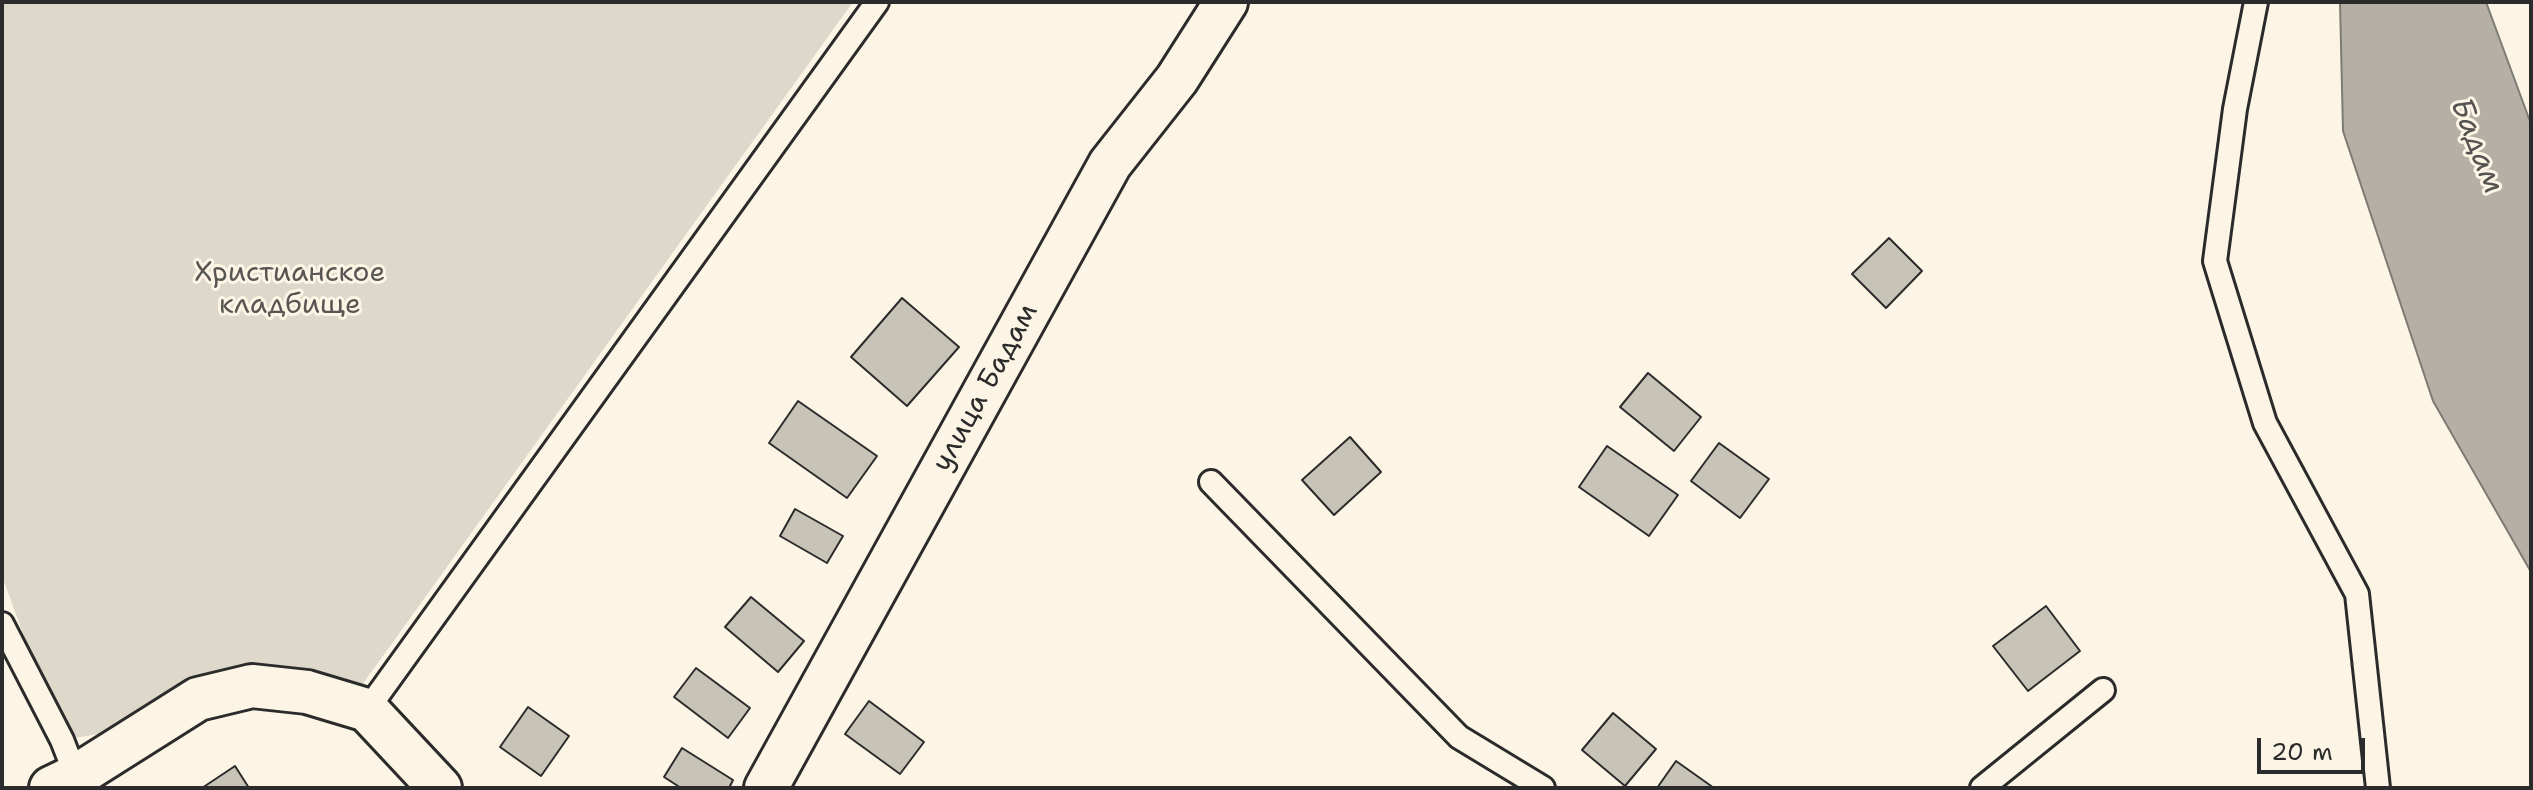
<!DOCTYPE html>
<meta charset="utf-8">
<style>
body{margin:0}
#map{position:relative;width:2533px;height:790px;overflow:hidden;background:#fcf5e5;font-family:"Shantell Sans",sans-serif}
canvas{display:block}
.frame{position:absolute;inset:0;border:4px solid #2b2b2b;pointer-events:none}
.scale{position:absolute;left:2257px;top:738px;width:108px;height:36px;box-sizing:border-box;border:4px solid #2b2b2b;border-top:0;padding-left:10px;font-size:24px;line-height:28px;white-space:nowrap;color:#2b2b2b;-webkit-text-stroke:6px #fcf5e5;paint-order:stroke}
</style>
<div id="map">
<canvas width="2533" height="790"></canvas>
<div class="frame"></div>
<div class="scale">20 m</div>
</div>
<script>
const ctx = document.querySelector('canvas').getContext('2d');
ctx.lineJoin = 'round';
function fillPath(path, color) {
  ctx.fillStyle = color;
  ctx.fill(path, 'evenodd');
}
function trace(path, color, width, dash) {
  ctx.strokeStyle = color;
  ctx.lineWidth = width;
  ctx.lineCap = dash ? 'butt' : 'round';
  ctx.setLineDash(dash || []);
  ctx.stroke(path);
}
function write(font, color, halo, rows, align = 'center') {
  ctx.font = font + ' "Shantell Sans",sans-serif';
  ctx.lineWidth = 6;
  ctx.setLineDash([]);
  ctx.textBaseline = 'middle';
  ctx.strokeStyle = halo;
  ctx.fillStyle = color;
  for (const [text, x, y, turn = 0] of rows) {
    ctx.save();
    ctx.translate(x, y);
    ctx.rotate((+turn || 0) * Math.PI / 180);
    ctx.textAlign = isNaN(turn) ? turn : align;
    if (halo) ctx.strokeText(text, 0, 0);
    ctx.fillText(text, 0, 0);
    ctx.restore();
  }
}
fillPath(new Path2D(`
 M2,2H853L357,692L62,740L2,576Z`), '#ded8ca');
const water = new Path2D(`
 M2340,2H2486L2531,124V572L2433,401L2343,131Z`);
fillPath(water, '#b4b0a5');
trace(water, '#7d7b74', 2);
const building = new Path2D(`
 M1889,238L1922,271L1886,308L1852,274Z
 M902,298L959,347L907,406L851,357Z
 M1648,373L1701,417L1674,451L1620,407Z
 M798,401L877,456L847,498L769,443Z
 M1350,437L1381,472L1334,515L1302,480Z
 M1719,443L1769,479L1740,518L1691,481Z
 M1607,446L1678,495L1649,536L1579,487Z
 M795,509L843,536L827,563L780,536Z
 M751,597L804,641L778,672L725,627Z
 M2046,606L2080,651L2028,691L1993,646Z
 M696,668L750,708L728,738L674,697Z
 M869,701L924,742L900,774L845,734Z
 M528,707L569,736L541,776L500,747Z
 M1613,713L1656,749L1625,786L1582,750Z
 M682,748L733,780L729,788H681L664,777Z
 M1676,761L1714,788H1657Z
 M235,766L249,788H202Z`);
fillPath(building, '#c8c3b7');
trace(building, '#2b2b2b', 2);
const service = new Path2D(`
 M2256,2L2235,109L2215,261L2265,423L2357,594L2378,788
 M1211,482L1459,737L1543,788
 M2,624L62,740L76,776
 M367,710L877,2
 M1982,788L2103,690`);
const minor = new Path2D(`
 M51,788L76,776L198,699L252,686L307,692L367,710L440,788
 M766,788L1110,164L1177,79L1226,2`);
trace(service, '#2b2b2b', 28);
trace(minor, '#2b2b2b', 48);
trace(service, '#fcf5e5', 22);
trace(minor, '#fcf5e5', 42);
write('28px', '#585653', '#fcf5e5', [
 ["Христианское",290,274],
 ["кладбище",290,306]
]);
write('28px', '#2b2b2b', '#fcf5e5', [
 ["улица Бадам",986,388,-61]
]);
write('italic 30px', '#545350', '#fcf5e5', [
 ["Бадам",2476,146,69]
]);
</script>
